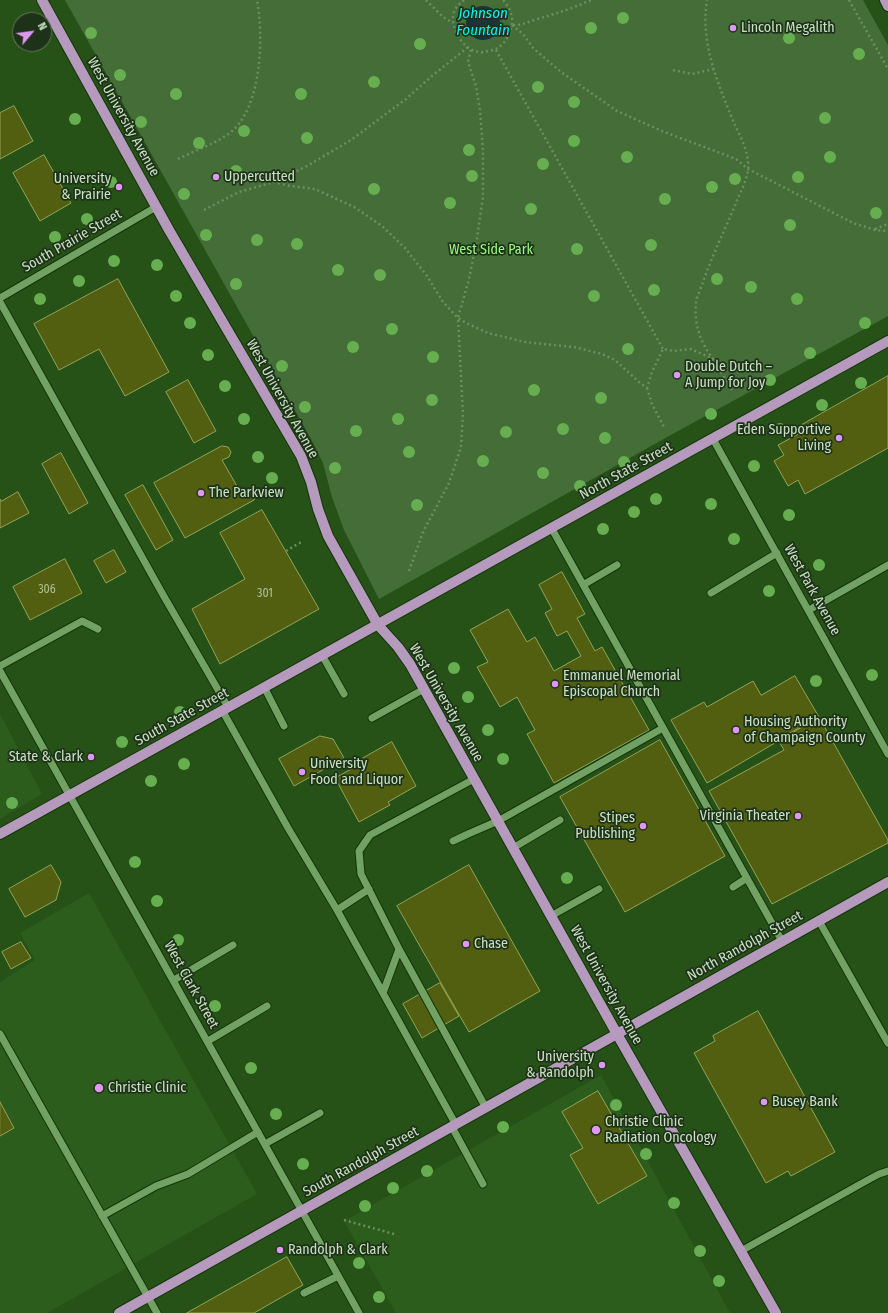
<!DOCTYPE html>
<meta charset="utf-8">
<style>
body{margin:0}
#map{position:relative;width:888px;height:1313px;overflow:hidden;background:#265218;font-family:"Fira Sans Condensed",sans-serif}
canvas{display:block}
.north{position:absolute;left:12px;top:12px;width:40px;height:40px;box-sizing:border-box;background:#1e3219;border:1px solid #62785d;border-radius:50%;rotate:61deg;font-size:11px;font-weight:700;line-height:16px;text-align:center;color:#c9e1c2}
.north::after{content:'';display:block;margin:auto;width:14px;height:18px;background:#df98f2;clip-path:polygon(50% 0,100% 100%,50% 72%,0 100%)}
</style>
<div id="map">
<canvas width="888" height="1313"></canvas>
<div class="north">N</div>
</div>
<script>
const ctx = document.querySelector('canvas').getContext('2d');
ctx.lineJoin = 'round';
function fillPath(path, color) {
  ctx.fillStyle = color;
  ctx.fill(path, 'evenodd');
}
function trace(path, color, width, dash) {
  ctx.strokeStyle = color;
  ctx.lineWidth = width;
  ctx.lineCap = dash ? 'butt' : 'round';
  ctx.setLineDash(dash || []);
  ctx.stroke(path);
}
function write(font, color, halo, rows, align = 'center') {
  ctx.font = font + ' "Fira Sans Condensed",sans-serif';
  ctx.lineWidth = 3.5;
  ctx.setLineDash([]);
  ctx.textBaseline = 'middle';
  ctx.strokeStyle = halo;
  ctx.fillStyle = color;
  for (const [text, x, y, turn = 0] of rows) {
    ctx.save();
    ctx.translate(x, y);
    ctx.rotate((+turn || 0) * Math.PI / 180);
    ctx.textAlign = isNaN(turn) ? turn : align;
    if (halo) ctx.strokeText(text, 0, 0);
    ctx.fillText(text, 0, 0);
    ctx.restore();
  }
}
fillPath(new Path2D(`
 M0,714L42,794L0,819Z
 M89,893L257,1194L47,1313H0V982L35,960L20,933Z
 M601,1075L730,1313H396L344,1221Z`), '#2c5d1c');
fillPath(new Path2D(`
 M65,0H863L888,45V316L669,436L379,599L344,530L332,497L323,463L311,439Z`), '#446d38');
fillPath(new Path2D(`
 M466 23a17 17 0 1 1 34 0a17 17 0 1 1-34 0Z`), '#1c3435');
const building = new Path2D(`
 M14,106L33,141L0,159V113Z
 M44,155L71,203L40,221L13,173Z
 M118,279L169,372L125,396L99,349L59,370L34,324Z
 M888,376V448L805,494L798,480L788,486L774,461L784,455L778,445L804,431L800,426Z
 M188,380L216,431L194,443L166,392Z
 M222,446L228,447L231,452L229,457L222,460L242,495L249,491L254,492L256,495L254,500L185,538L154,483Z
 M61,453L88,503L69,514L42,464Z
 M143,485L173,540L156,550L125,495Z
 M18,492L29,513L0,528V499L1,501Z
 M262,510L319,609L220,664L192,609L245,579L220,533Z
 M114,550L126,572L106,583L94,561Z
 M65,559L82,593L30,620L13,587Z
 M562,572L585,614L577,618L595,651L602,647L649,730L554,783L527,734L535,730L517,697L500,707L477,667L488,662L470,630L508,609L527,642L535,637L554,671L581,656L567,631L557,636L545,613L552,609L539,585Z
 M795,676L819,717L707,783L671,720L704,702L707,707L753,681L761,695Z
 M819,717L888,840V843L772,904L709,791L784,750L778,740Z
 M320,736L333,739L344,758L294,786L279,759Z
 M660,740L725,856L625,912L560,797Z
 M392,742L416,786L388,802L390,805L359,822L335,778L362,763L360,760Z
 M51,865L61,882L56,900L25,917L9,889Z
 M469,865L540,991L469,1032L397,906Z
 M21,942L31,958L11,969L2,952Z
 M440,983L459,1016L422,1038L403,1004Z
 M758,1011L835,1152L791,1176L788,1171L766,1183L694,1053L715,1041L713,1036Z
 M598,1091L647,1176L598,1204L570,1155L583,1148L562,1112Z
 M0,1102L14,1128L0,1136Z
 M287,1257L303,1285L254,1313H187Z`);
fillPath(building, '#525f10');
trace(building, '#93a359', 1);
const minor = new Path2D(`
 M0,298L156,207
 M0,302L162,593L228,707
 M713,439L888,754
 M552,529L782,941
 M583,585L617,565
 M711,593L777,553
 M809,610L888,565
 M322,655L344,694
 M0,666L82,621L98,629
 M0,671L359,1313
 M264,687L284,726
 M222,710L288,828L337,910L456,1125
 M372,718L424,689
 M474,779L370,835L359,851L361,874L399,949L486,1108
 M453,841L468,834L498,821L663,728
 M513,848L560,820
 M733,887L747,878
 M337,910L369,889
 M551,916L599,889
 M819,921L888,1043
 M174,980L233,945
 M383,993L399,949
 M0,1034L157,1313
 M208,1041L267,1006
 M452,1127L483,1184
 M265,1144L320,1113
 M102,1216L156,1186L188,1174L258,1132
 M741,1251L866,1181L879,1174L888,1171
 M304,1293L338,1276`);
const major = new Path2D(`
 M42,0L169,230L301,456L311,482L318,509L328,536L378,625L398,647L410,664L617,1034L776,1313
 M885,0L888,6
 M0,834L888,341
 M119,1313L888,882`);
trace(minor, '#143508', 9);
trace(major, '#143508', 12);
trace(new Path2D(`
 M426,0L443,17L453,23
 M464,0C460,3 456,7 454,12C449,27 463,51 480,52C482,53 486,51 489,51C500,49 506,42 510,31C515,20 511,9 503,0
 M849,0L888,69
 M512,25L523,34L533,48L561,72L617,111L662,131L736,159L748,169L853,223L875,230L888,231
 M513,25C522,25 526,23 534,20C555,14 571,9 591,0
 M496,50L663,349
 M673,70L692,74L714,69
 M178,159C194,151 212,145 227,135C262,112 264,37 257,0
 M274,182L307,166L351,140L406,99L432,76L468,47
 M204,210L239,192L274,182L290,186L315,189L354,207L382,226L405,248L427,276L443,302L458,318L466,323L488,333L525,342L574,347L602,354L615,360L639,382L647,388L652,372L663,349L674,351L691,349L713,359C700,342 694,324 696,302C697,296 701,288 703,282C713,253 727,226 738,198C742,189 747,179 748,169C750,154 740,136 734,123C718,83 700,44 707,0
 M875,229L888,224
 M713,359L732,390
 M647,388L652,404L665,429
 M286,551L303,541
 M409,571L423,532L449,483L461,447L463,414L458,318L469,279L477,238L483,197V150L480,110L476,86L468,62L471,49
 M344,1220L394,1234`), '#6b8f60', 2.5, [2, 3]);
trace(minor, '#72a164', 7);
trace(major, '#b69abd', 10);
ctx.fillStyle = '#66ae50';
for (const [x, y] of [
 [623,18],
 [591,28],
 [91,33],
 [789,38],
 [420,44],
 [859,54],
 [120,75],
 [374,82],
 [538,87],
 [176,94],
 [301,94],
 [574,102],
 [825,118],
 [75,119],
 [141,122],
 [244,131],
 [307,138],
 [574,141],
 [199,143],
 [469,150],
 [627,157],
 [830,157],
 [543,164],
 [236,171],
 [472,176],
 [798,177],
 [735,179],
 [111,182],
 [712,187],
 [374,189],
 [184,194],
 [665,199],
 [450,203],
 [531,209],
 [876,213],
 [87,219],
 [790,225],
 [206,235],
 [55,237],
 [257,240],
 [297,244],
 [651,245],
 [577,249],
 [114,261],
 [157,265],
 [338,270],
 [380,275],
 [717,279],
 [79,281],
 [236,284],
 [751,287],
 [654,290],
 [176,296],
 [594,296],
 [40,299],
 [797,299],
 [190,323],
 [865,323],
 [392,329],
 [353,347],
 [628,349],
 [810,353],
 [208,355],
 [433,357],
 [282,366],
 [770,380],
 [861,383],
 [225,386],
 [534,390],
 [601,398],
 [432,400],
 [822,405],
 [305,407],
 [711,414],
 [244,419],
 [398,419],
 [563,429],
 [780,429],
 [356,431],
 [506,432],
 [605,438],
 [409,452],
 [258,457],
 [483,461],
 [624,462],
 [754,466],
 [335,468],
 [543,473],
 [272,478],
 [580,486],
 [656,499],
 [711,504],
 [417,505],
 [634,512],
 [789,515],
 [603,529],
 [734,539],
 [819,565],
 [769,591],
 [454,668],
 [872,675],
 [816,681],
 [468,697],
 [180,712],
 [488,730],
 [122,742],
 [503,759],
 [184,764],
 [151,781],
 [12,803],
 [135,862],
 [567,878],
 [157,901],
 [178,940],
 [215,1006],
 [251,1068],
 [616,1105],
 [276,1114],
 [503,1127],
 [646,1154],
 [303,1164],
 [427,1171],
 [393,1188],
 [674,1203],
 [365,1206],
 [700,1251],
 [359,1263],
 [719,1281],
 [379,1297]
]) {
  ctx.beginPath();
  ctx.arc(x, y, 6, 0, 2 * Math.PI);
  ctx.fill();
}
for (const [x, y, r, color] of [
 [733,28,4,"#df98f2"],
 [216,177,4,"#df98f2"],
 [119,187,4,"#df98f2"],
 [677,375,4,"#df98f2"],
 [839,438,4,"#df98f2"],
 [201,493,4,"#df98f2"],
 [555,684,4,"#df98f2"],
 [736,730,4,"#df98f2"],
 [91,757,4,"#df98f2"],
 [302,772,4,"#df98f2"],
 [798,816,4,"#df98f2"],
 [643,826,4,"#df98f2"],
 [466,944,4,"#df98f2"],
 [602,1065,4,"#df98f2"],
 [99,1088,5,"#df98f2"],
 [764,1102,4,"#df98f2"],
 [596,1130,5,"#df98f2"],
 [280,1250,4,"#df98f2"]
]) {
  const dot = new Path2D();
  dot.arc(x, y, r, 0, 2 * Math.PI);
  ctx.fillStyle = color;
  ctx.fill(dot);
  trace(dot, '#1e3219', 1.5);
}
write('12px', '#abc096', null, [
 ["306",47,590],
 ["301",265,594]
]);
write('14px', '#c9e1c2', '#1e3219', [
 ["Lincoln Megalith",741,28],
 ["Uppercutted",224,177],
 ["University",111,179,"right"],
 ["& Prairie",111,195,"right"],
 ["Double Dutch –",685,367],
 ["A Jump for Joy",685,383],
 ["Eden Supportive",831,430,"right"],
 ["Living",831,446,"right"],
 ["The Parkview",209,493],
 ["Emmanuel Memorial",563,676],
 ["Episcopal Church",563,692],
 ["Housing Authority",744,722],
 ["of Champaign County",744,738],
 ["State & Clark",83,757,"right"],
 ["University",310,764],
 ["Food and Liquor",310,780],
 ["Virginia Theater",790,816,"right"],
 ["Stipes",635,818,"right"],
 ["Publishing",635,834,"right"],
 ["Chase",474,944],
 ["University",594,1057,"right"],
 ["& Randolph",594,1073,"right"],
 ["Christie Clinic",108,1088],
 ["Busey Bank",772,1102],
 ["Christie Clinic",605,1122],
 ["Radiation Oncology",605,1138],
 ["Randolph & Clark",288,1250]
], 'left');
write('14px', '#c9e1c2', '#1e3219', [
 ["West University Avenue",123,117,61],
 ["South Prairie Street",72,241,-30],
 ["West University Avenue",282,399,61],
 ["North State Street",626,471,-29],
 ["West Park Avenue",812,590,61],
 ["West University Avenue",446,703,60],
 ["South State Street",182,717,-29],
 ["North Randolph Street",745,946,-29],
 ["West Clark Street",191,985,61],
 ["West University Avenue",606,985,61],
 ["South Randolph Street",361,1162,-29]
]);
write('14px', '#9afa7e', '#1e3219', [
 ["West Side Park",491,250]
]);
write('italic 15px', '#0af1f8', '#1e3219', [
 ["Johnson",483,14],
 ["Fountain",483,31]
]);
</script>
